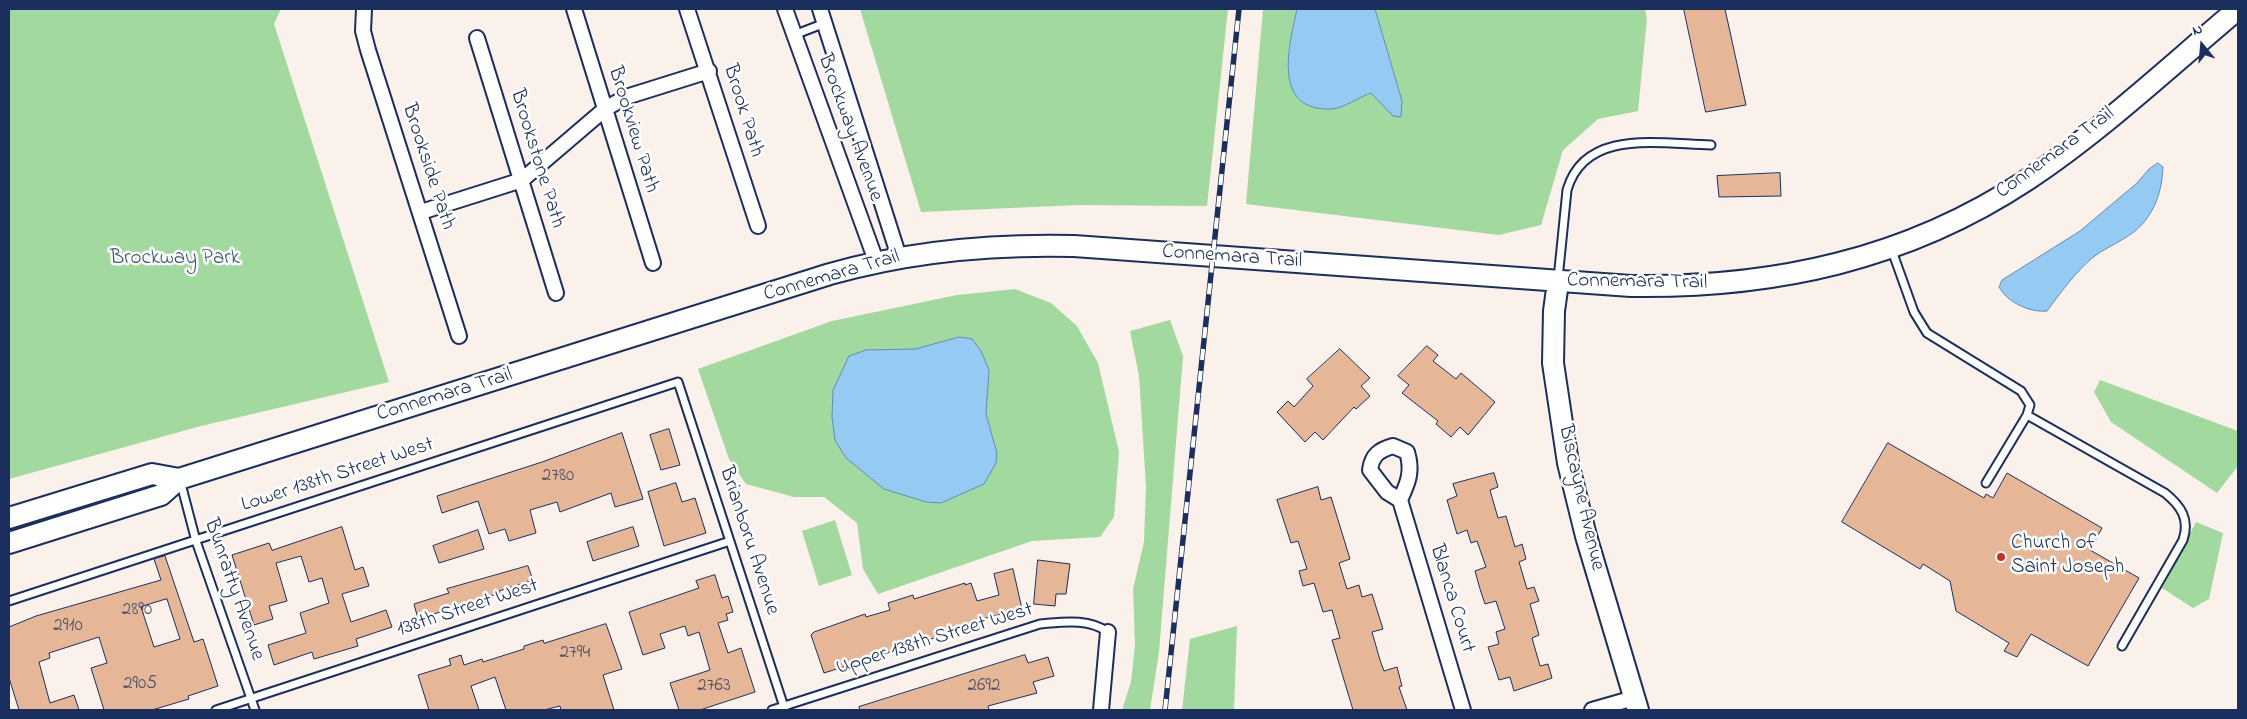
<!DOCTYPE html>
<style>
body{margin:0}
#map{position:relative;width:2247px;height:719px;overflow:hidden;background:#faf1ea;font-family:"Indie Flower",sans-serif}
canvas{display:block}
.frame{position:absolute;inset:0;border:10px solid #1b2f5e;pointer-events:none}
.north{position:absolute;left:2177px;top:20px;width:50px;height:50px;-webkit-text-stroke:4px #fff;paint-order:stroke;rotate:343deg;font-size:14px;font-weight:700;line-height:20px;text-align:center;color:#1b2f5e}
.north::after{content:'';display:block;margin:auto;width:18px;height:22px;background:#1b2f5e;clip-path:polygon(50% 0,100% 100%,50% 72%,0 100%)}
</style>
<div id="map">
<canvas width="2247" height="719"></canvas>
<div class="frame"></div>
<div class="north">N</div>
</div>
<script>
const ctx = document.querySelector('canvas').getContext('2d');
ctx.lineJoin = 'round';
function fillPath(path, color) {
  ctx.fillStyle = color;
  ctx.fill(path, 'evenodd');
}
function trace(path, color, width, dash) {
  ctx.strokeStyle = color;
  ctx.lineWidth = width;
  ctx.lineCap = dash ? 'butt' : 'round';
  ctx.setLineDash(dash || []);
  ctx.stroke(path);
}
function write(font, color, halo, rows, align = 'center') {
  ctx.font = font + ' "Indie Flower",sans-serif';
  ctx.lineWidth = 5;
  ctx.setLineDash([]);
  ctx.textBaseline = 'middle';
  ctx.strokeStyle = halo;
  ctx.fillStyle = color;
  for (const [text, x, y, turn = 0] of rows) {
    ctx.save();
    ctx.translate(x, y);
    ctx.rotate((+turn || 0) * Math.PI / 180);
    ctx.textAlign = isNaN(turn) ? turn : align;
    if (halo) ctx.strokeText(text, 0, 0);
    ctx.fillText(text, 0, 0);
    ctx.restore();
  }
}
fillPath(new Path2D(`
 M9,9H281L274,24L389,382L201,426L9,479Z
 M860,9H1228L1207,206L1078,205L921,212Z
 M1263,9H1297L1288,54L1364,96L1371,93L1379,101H1402L1375,9H1645L1647,18L1638,111L1598,119L1563,150L1541,225L1499,235L1246,204Z
 M1015,289L1051,303L1077,326L1098,363L1119,452L1114,517L1100,537L1032,541L878,594L863,569L857,523L824,497H794L746,484L729,459L698,369L832,321L957,295Z
 M1170,320L1183,356L1159,652L1150,710H1122L1131,682L1135,645L1133,589L1144,542L1146,487L1139,376L1130,331Z
 M2100,380L2238,431V466L2217,493L2111,422L2094,392Z
 M835,520L852,575L819,586L802,531Z
 M2196,522L2223,533L2209,599L2193,608L2162,588Z
 M1237,626L1234,710H1182L1190,639Z`), '#a2d99e');
const water = new Path2D(`
 M1297,9H1375L1402,101L1401,117L1393,116L1371,93C1359,97 1344,108 1332,109C1271,112 1289,45 1297,9Z
 M2158,163L2163,167C2162,196 2151,223 2125,238C2114,245 2102,250 2092,258C2075,273 2061,292 2047,311C2030,313 2007,302 1999,287L2002,280L2080,231L2137,183L2149,169Z
 M960,337L972,339L981,351L989,370L986,414L997,453L996,463L984,484L941,503L926,502L884,489L846,458L835,440L832,417L833,390L849,356L866,350L915,349Z`);
fillPath(water, '#95caf3');
trace(water, '#648cb7', 1);
const building = new Path2D(`
 M1684,9H1725L1746,105L1706,112Z
 M1780,173L1781,196L1719,197L1717,176Z
 M1427,346L1438,355L1433,361L1456,379L1461,373L1495,402L1468,435L1460,427L1451,437L1436,424L1438,421L1402,393L1409,385L1398,376Z
 M1340,349L1370,378L1361,386L1370,396L1356,409L1354,407L1323,440L1315,432L1305,442L1277,412L1288,401L1294,407L1313,386L1307,379Z
 M669,429L680,465L661,470L650,435Z
 M622,433L643,499L615,507L611,493L560,512L557,502L530,510L536,533L509,541L505,529L489,534L478,501L442,513L437,496L542,462Z
 M1888,443L1984,498L1986,494L1993,498L2007,473L2102,528L2090,550L2139,578L2088,666L2031,634L2017,657L2004,651L2009,643L1956,611L1950,581L1923,564L1920,569L1842,522Z
 M1494,473L1498,487L1490,490L1498,518L1506,516L1515,547L1522,544L1526,559L1519,562L1527,589L1534,587L1539,601L1530,604L1539,635L1532,638L1540,666L1548,664L1552,678L1514,691L1510,677L1499,680L1488,647L1499,644L1496,632L1505,629L1496,601L1485,604L1480,589L1475,571L1486,567L1477,541L1471,543L1467,530L1457,534L1447,500L1457,496L1453,484Z
 M676,483L682,502L695,498L706,533L664,546L648,492Z
 M1318,487L1321,500L1331,497L1350,559L1339,563L1347,589L1359,585L1362,597L1372,594L1383,629L1372,632L1380,660L1384,671L1397,667L1402,686L1399,687L1407,710H1353L1332,640L1340,638L1332,610L1323,612L1314,583L1303,586L1299,571L1307,569L1298,541L1291,543L1277,500Z
 M342,527L355,570L363,567L369,586L342,594L351,622L386,610L392,627L356,639L358,646L314,659L312,652L274,665L268,645L306,633L300,613L329,603L322,578L309,582L301,556L276,563L287,601L269,606L273,619L254,625L232,555L269,543L272,550Z
 M633,527L639,546L593,561L587,542Z
 M478,530L484,549L439,563L433,546Z
 M165,556L194,642L203,639L218,686L188,696L189,699L152,710H104L91,668L107,663L99,637L49,653L50,658L39,662L50,703L74,695L79,710H19L9,678V627L36,616L161,580L154,559ZM167,599L180,639L154,647L141,607Z
 M1038,560L1070,564L1066,594H1056L1055,606L1034,604Z
 M528,566L533,580L499,591L500,593L418,619L414,604L449,593L447,589Z
 M1013,569L1022,609L982,619L984,622L824,673L811,635L814,632L865,614L866,617L890,610L888,603L913,595L914,599L965,583V585L971,583L977,601L999,595L994,574Z
 M715,575L722,598L728,596L733,612L726,614L728,620L718,623L728,653L741,648L755,692L700,710H679L670,683L710,670L699,632L688,636L685,626L660,634L665,648L643,655L629,612L699,588L696,581Z
 M606,624L622,669L603,675L614,710H561L560,706L544,710H506L495,677L471,686L479,710H429L418,675L451,665L449,659L461,655L464,665L482,659L483,662L524,649V646L543,640L544,643Z
 M1025,655L1028,663L1048,657L1054,676L1033,682L1037,693L988,706L989,710H860L859,707Z`);
fillPath(building, '#e5b796');
trace(building, '#1b2f5e', 1);
const lane = new Path2D(`
 M794,35L825,23
 M1891,248L1914,312L1927,333L2021,391L2030,405L2027,415L1986,483
 M1558,279L1567,190C1585,128 1660,144 1711,145
 M2027,415L2165,493C2181,506 2190,519 2183,540L2122,646
 M180,480L196,541L255,710
 M9,601L678,382L785,710
 M216,710L730,541
 M772,710L1040,624C1064,622 1088,618 1108,632`);
const street = new Path2D(`
 M364,9L363,31L368,50L459,336
 M574,9L653,263
 M687,9L758,226
 M785,9L876,261
 M820,9L899,257
 M477,38L556,293
 M421,212L522,180L605,109L626,97L709,71
 M1400,500L1387,492L1370,470C1372,455 1379,450 1393,446L1407,452C1413,471 1408,483 1400,500L1463,710
 M1101,710L1108,632
 M1592,710L1634,698`);
const secondary = new Path2D(`
 M1558,282L1554,311L1553,363L1568,463L1586,536L1638,710
 M9,518L152,474L179,479
 M9,543L161,495L179,479L830,274C911,251 990,244 1074,246L1631,286C1773,288 1906,260 2027,180C2100,132 2170,66 2238,9`);
trace(lane, '#1b2f5e', 11);
trace(street, '#1b2f5e', 18);
trace(secondary, '#1b2f5e', 24);
trace(lane, '#fff', 7);
trace(street, '#fff', 14);
trace(secondary, '#fff', 20);
const rail = new Path2D(`
 M1165,710L1239,9`);
trace(rail, '#1b2f5e', 5.5);
trace(rail, '#fff', 4, [11]);
for (const [x, y, r, color] of [
 [2001,557,5,"#c8321e"]
]) {
  const dot = new Path2D();
  dot.arc(x, y, r, 0, 2 * Math.PI);
  ctx.fillStyle = color;
  ctx.fill(dot);
  trace(dot, '#fff', 2);
}
write('19px', '#4e516c', null, [
 ["2780",558,477],
 ["2890",137,611],
 ["2910",68,627],
 ["2794",575,654],
 ["2905",140,685],
 ["2763",714,687],
 ["2692",984,687]
]);
write('21px', '#1b2f5e', '#fff', [
 ["Brook Path",742,111,73],
 ["Brockway Avenue",849,128,70],
 ["Brookview Path",632,130,73],
 ["Connemara Trail",2056,154,-36],
 ["Brookstone Path",536,159,73],
 ["Brookside Path",427,167,72],
 ["Connemara Trail",1232,258,4],
 ["Connemara Trail",832,277,-16],
 ["Connemara Trail",1637,283,1],
 ["Connemara Trail",445,396,-17],
 ["Lower 138th Street West",338,476,-18],
 ["Biscayne Avenue",1580,498,77],
 ["Brianboru Avenue",748,541,72],
 ["Bunratty Avenue",233,590,71],
 ["Blanca Court",1451,599,73],
 ["138th Street West",468,609,-18],
 ["Upper 138th Street West",935,640,-17]
]);
write('21px', '#3d5a6e', '#fff', [
 ["Brockway Park",175,260]
]);
write('21px', '#1b2f5e', '#fff', [
 ["Church of",2011,545],
 ["Saint Joseph",2011,569]
], 'left');
</script>
